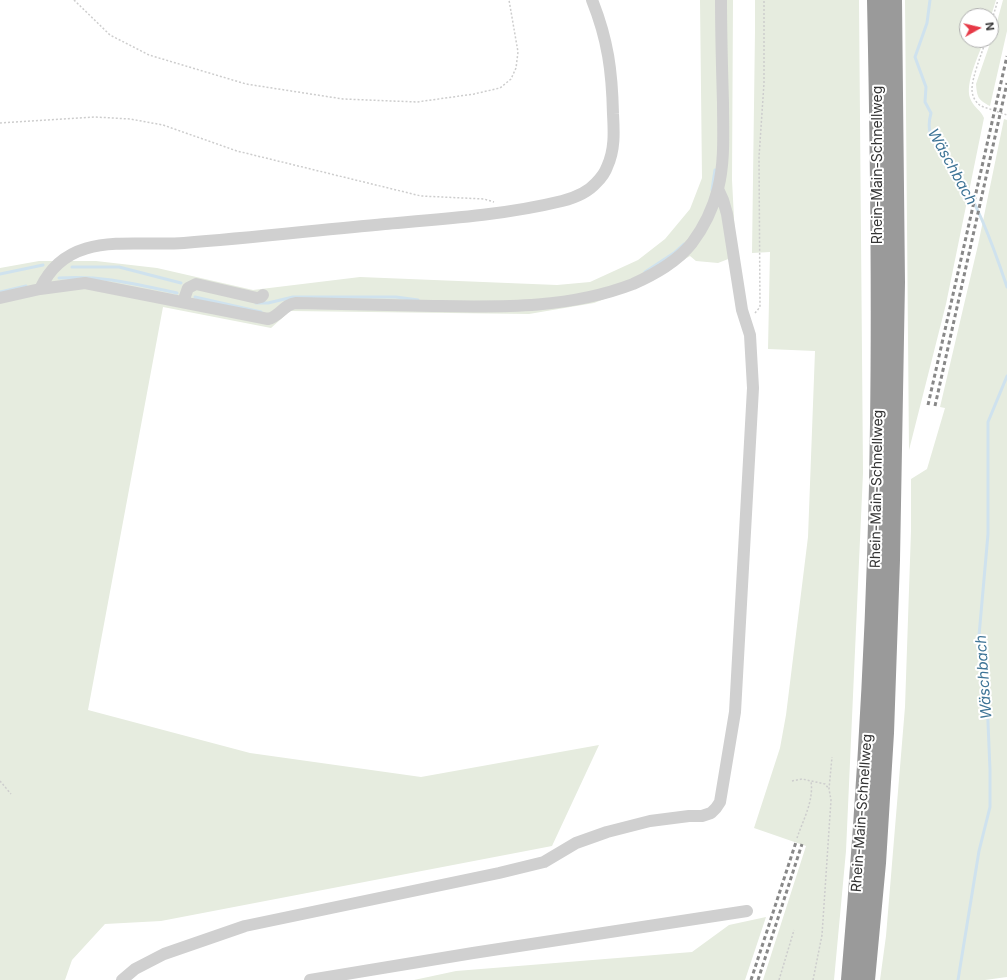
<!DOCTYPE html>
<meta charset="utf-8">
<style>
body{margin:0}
#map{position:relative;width:1007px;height:980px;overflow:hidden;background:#fff;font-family:Inter,sans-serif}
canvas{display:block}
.north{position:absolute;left:959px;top:8px;width:40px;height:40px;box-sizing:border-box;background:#fff;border:1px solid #adadad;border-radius:50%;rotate:82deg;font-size:11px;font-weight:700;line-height:16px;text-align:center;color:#333}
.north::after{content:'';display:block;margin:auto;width:14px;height:18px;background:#e63946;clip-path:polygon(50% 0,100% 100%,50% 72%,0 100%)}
</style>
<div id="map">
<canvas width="1007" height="980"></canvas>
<div class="north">N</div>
</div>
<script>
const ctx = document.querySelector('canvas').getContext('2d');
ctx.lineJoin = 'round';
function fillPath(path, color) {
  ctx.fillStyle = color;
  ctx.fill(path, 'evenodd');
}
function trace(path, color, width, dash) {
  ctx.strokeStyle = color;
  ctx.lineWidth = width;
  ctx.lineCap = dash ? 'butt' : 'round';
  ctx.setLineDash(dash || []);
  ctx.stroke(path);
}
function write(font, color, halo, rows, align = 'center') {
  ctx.font = font + ' Inter,sans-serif';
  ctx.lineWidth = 4;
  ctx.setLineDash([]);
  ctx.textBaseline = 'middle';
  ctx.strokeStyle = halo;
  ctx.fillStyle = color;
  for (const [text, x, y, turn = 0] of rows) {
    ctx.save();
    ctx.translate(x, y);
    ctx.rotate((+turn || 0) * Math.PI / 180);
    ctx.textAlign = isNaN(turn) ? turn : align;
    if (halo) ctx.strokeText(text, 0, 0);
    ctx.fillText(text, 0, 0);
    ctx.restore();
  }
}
fillPath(new Path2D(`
 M700,0H733L732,180L736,256L718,263L696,261L690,256L644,284L594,303L529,314L290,311L271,328L163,307L88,710L250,753L421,777L599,745L552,846L161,921L105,924L72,960L65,980H0V268L39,261H96L157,268L253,290L360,277L557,285L590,282L638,260L665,239L690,209L702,178Z
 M755,0H859L863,473L846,851L834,980H763L806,846L754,828L780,748L786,715L808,537L815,351L768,349L770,252L752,253L755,31Z
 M905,0H996L991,16H967V40H984C979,55 965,83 970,98C973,107 981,110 984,118L946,304L909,450Z
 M1003,0H1007V31L990,106C978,100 977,97 976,84L995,29Z
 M1004,119L1007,120V977L985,980H880L886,936L905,707L911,531V479L927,469L945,408L940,407L978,245Z
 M766,917L745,980H414L456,971L692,952L729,925Z`), '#e6ecdf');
trace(new Path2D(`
 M930,0L927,23L915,57L926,87L925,102L931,113C924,139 938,140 949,158C975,197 992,242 1007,287
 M712,190L715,170
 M72,267H119L181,283
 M645,272L674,253L684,244
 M0,274L43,265
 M59,278C103,275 135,284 177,293
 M0,292L26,286
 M195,297L261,312
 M256,303H268L293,297H396L418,300
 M958,980L979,851L990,807V770L986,675L978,647L988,534V422L1007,376`), '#cfe2ee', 3);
trace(new Path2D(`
 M74,0L110,35L149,55L246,84L343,99L417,102L474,94L500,88L511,79L516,68L518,52L509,0
 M991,23L998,0
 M986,40C982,53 972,77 972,89C972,96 975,102 981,106L1007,115
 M0,123L95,117L130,119L163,125L237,151L421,196L484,199L494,202
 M755,313L760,307L759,157L764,83V0
 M0,781L11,794
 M792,781L802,779L825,784L829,789
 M797,838C803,820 814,801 811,781
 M779,980L794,930
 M813,980L822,935L831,800L829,789L832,757`), '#cdcdcd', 1.5, [2, 2]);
trace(new Path2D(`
 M40,289L85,283L268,319C279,317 284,304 296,303C342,304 387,305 433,306C501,307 568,309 633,284C655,274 677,262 692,243C704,227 713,208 718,189C725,161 723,132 723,103C722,69 721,34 721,0
 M0,298L40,289C68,229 131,247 184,243C251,238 318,230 385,224C444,219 505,215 562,201C574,198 588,192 596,183C600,179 605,173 607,167C615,150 614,132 613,114C612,71 608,40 592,0
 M183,302L188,288L196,284L257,298L261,297L263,295
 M122,980L135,969L164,954L245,926L499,873L544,862L576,843L607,832L650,821L689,816H702L711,813L716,808L720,802L735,712L753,388L750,335L742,310L727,214L723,200L718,189
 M310,980L473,953L747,911`), '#d0d0d0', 12);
trace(new Path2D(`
 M850,980C866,795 877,609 879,424C881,283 879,141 876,0
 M866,980L877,863L885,733L891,560L896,282L893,0`), '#9a9a9a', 18);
trace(new Path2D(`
 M928,405L1007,56
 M935,406L1007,83
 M751,980L796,842
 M758,980L802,844`), '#888', 3, [4, 3]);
write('14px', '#333', '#fff', [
 ["Rhein-Main-Schnellweg",878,165,-90],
 ["Rhein-Main-Schnellweg",877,489,-89],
 ["Rhein-Main-Schnellweg",862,813,-86]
]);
write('italic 15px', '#3f7597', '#fff', [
 ["Wäschbach",952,167,61],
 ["Wäschbach",984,677,-94]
]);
</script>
